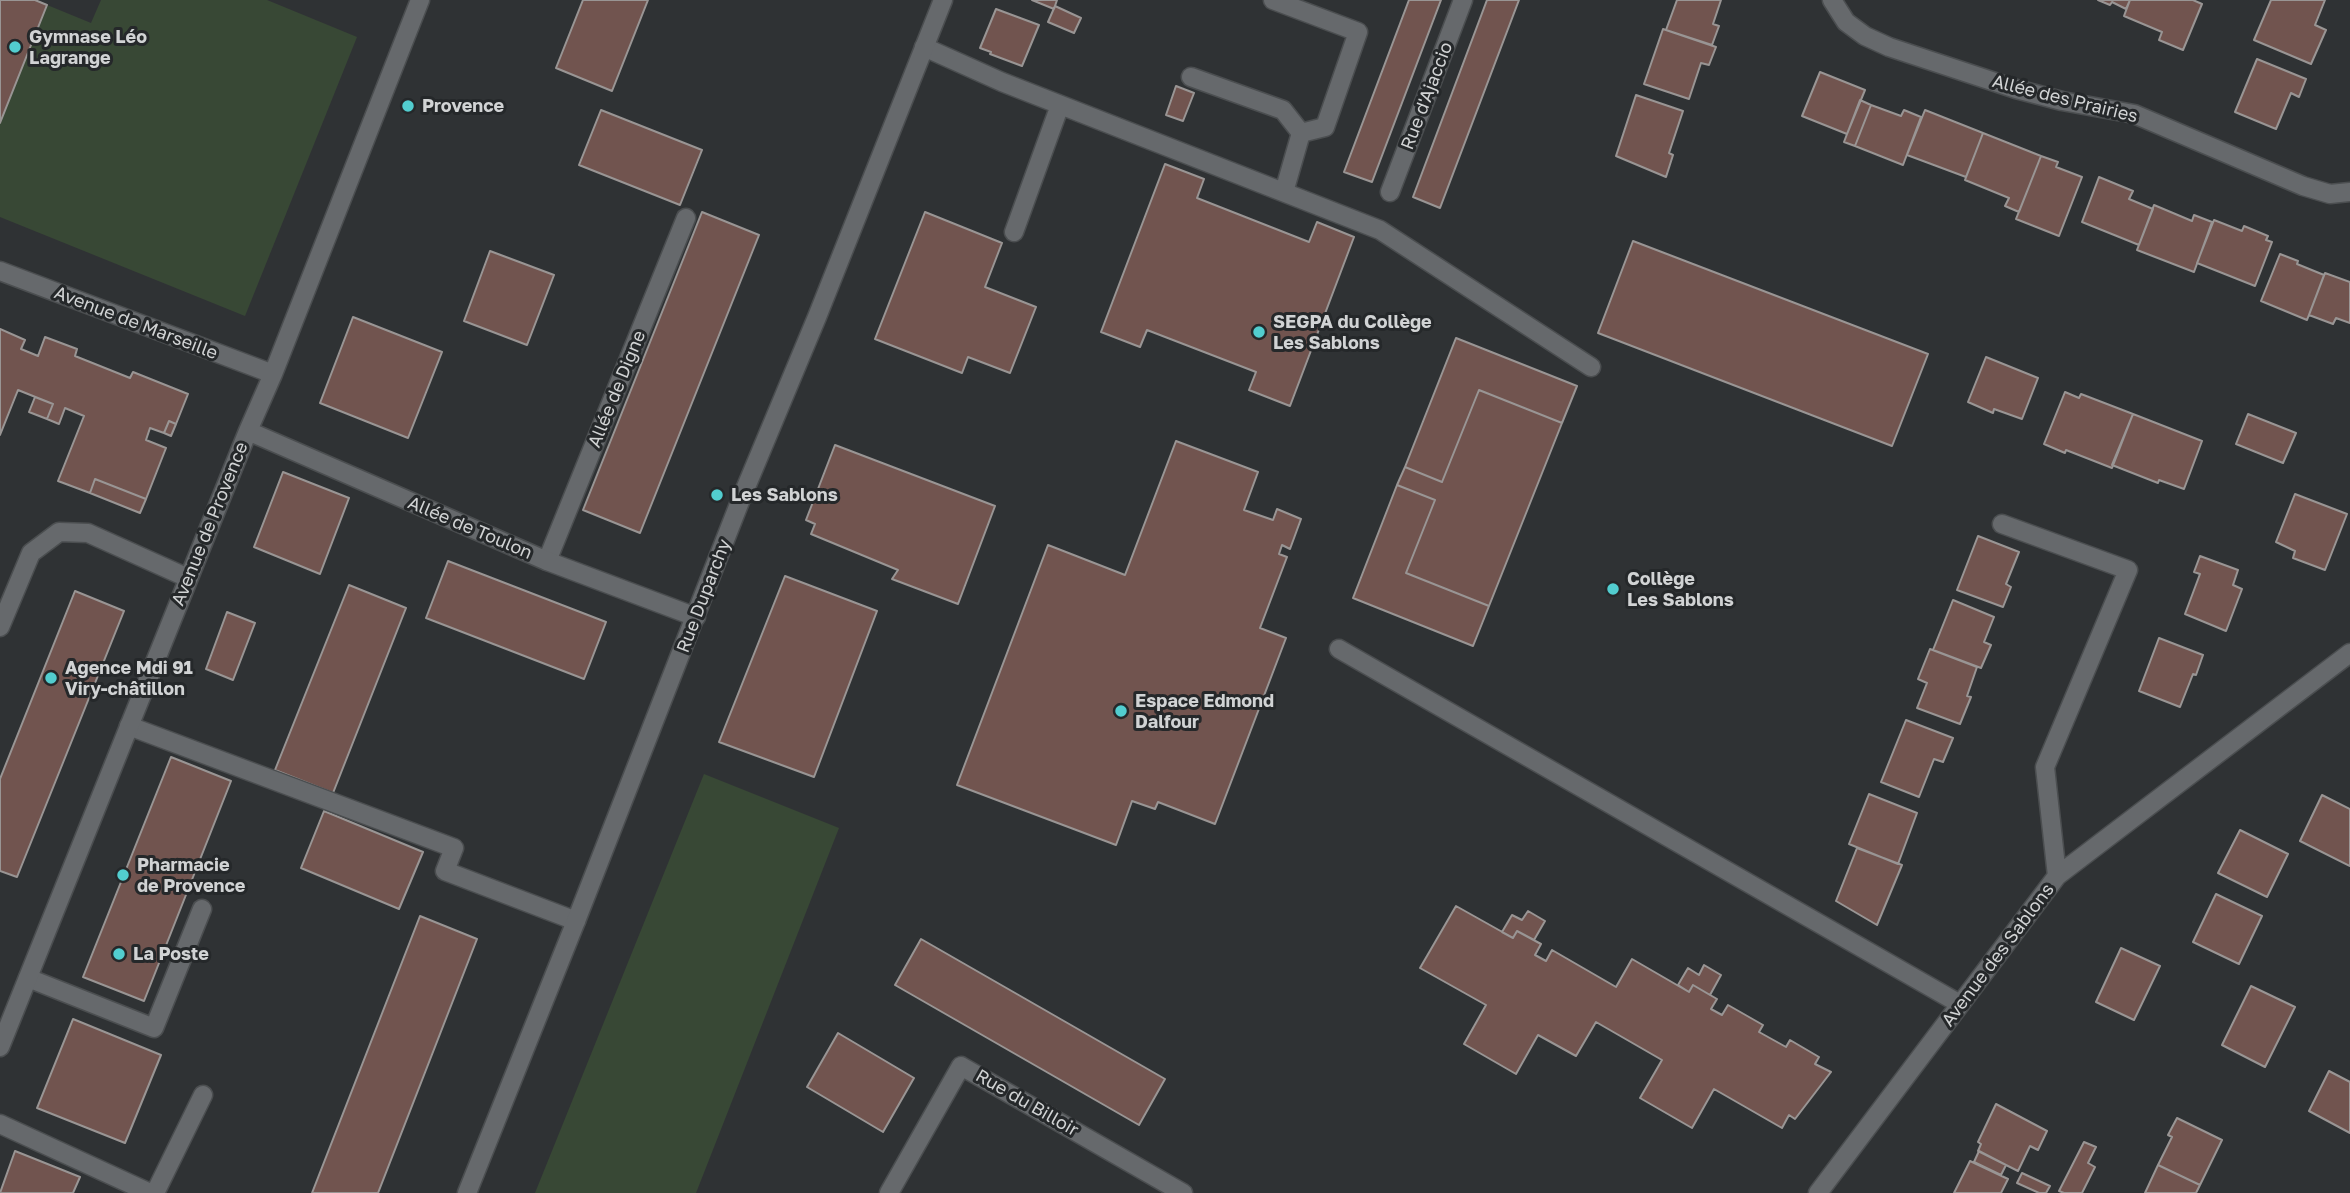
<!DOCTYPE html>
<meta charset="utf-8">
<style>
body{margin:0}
canvas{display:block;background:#2f3234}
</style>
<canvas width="2350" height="1193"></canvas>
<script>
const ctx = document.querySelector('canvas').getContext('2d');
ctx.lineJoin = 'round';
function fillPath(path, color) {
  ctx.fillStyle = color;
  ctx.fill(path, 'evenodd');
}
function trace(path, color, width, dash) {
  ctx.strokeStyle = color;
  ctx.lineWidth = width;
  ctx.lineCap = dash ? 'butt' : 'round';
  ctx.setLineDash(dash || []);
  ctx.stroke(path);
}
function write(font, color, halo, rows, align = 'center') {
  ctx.font = font + ' "Golos Text",sans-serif';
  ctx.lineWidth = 6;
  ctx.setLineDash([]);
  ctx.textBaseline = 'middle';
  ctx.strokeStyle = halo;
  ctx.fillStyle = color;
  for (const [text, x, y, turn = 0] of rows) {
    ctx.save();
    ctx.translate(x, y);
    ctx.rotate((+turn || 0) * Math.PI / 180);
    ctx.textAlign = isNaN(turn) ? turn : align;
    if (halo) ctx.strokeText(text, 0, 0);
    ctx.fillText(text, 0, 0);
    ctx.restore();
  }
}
fillPath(new Path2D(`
 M0,0H35L91,23L101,0H267L357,37L245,316L0,217Z
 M704,774L839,828L696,1193H535Z`), '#384835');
const building = new Path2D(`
 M0,0H35L47,5L0,123Z
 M583,0H648L612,91L556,68Z
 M1032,0H1057L1054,9Z
 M1409,0H1441L1372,182L1344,172Z
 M1487,0H1519L1440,208L1413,197Z
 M1677,0H1721L1713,24L1719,26L1712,45L1666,30Z
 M2098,0H2130L2126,9L2112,2L2110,5Z
 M2130,0H2193L2202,4L2183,50L2159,40L2162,32L2124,16Z
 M2271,0H2325L2315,25L2326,30L2311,64L2254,40Z
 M1055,6L1081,18L1074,33L1048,22Z
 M996,9L1039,25L1022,66L990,54L991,52L980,48Z
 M1663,29L1716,47L1709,65L1701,63L1689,99L1644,84Z
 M2257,59L2306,79L2299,97L2291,93L2276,129L2235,112Z
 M1820,72L1865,90L1847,134L1802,116Z
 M1176,86L1194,93L1183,121L1166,115Z
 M1636,95L1683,111L1669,153L1673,155L1666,177L1616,156Z
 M1860,100L1871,105L1855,146L1844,142Z
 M1871,105L1901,116L1904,110L1921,117L1903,165L1855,146Z
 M601,110L702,150L680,205L579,165Z
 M1925,110L1983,133L1966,177L1907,155Z
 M1983,133L2041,156L2019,212L2005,206L2009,198L1965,180Z
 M2041,156L2058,162L2056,167L2082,177L2059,236L2016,219Z
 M1165,164L1204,179L1197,198L1309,242L1317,222L1354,237L1290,406L1249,390L1256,372L1147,330L1140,347L1101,332Z
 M2099,177L2133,191L2129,199L2153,209L2139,245L2082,222Z
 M2154,205L2192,221L2194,215L2212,222L2194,272L2137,250Z
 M702,212L759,235L640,533L583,510Z
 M925,212L1002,243L985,287L1036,307L1010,373L968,357L962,373L875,339Z
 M2214,220L2242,231L2244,226L2268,236L2266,240L2272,242L2255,286L2197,263Z
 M1633,241L1928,354L1892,446L1598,333Z
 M490,251L554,275L527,345L464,321Z
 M2280,254L2298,261L2297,264L2324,275L2307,320L2261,301Z
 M2325,273L2350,282V323L2336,318L2333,324L2309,315Z
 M353,317L442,352L408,438L320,403Z
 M0,329L25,340L21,349L38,356L45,337L77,349L75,356L130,378L133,372L188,394L176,424L169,421L164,433L150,428L146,440L166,448L146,499L95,479L90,493L58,481L84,416L65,408L59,424L47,419L53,404L18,390L0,435Z
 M1456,338L1577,386L1562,423L1479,390L1442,482L1405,467Z
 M1986,357L2038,378L2022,419L1994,409L1993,413L1968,402Z
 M1479,390L1562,423L1489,606L1406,573L1435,500L1397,485L1405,467L1442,482Z
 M2065,392L2079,398L2081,394L2133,414L2112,468L2066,450L2065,453L2044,444Z
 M35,397L53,404L47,419L29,412Z
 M2133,414L2202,441L2184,489L2159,480L2158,483L2112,465Z
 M2248,414L2296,433L2283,463L2236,444Z
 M169,421L176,424L171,436L164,433Z
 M1176,441L1258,472L1244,510L1273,520L1277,509L1301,519L1290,549L1282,545L1279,554L1287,557L1260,628L1286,638L1215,824L1158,802L1155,809L1132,801L1116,845L957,785L1048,545L1125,575Z
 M835,445L995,506L958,604L892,579L898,570L811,534L815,524L806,520Z
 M283,472L349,498L320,574L254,547Z
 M95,479L146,499L140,513L90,493Z
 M1397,485L1435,500L1406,573L1489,606L1473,646L1353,598Z
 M2295,494L2347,514L2325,570L2293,558L2295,551L2276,542Z
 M1978,536L2019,552L2006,584L2011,587L2003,607L1957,590Z
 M2200,556L2238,570L2233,585L2242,589L2226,631L2185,614L2200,574L2194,572Z
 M448,561L606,622L584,679L426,618Z
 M785,576L877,611L814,777L719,742Z
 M349,585L406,608L333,793L275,770Z
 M75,591L124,611L17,877L0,871V779Z
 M1953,600L1994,617L1984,642L1991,645L1981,668L1933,650Z
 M227,612L255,623L233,680L206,669Z
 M2159,638L2203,655L2196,675L2193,674L2180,707L2139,691Z
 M1930,649L1977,667L1967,696L1971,697L1960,724L1917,708L1927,683L1918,679Z
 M1906,720L1953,738L1943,762L1934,759L1919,797L1881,782Z
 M171,757L231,781L144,1001L83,977Z
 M1869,794L1917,813L1898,864L1849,844Z
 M2322,795L2350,809V866L2300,841Z
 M324,811L423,852L399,909L301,868Z
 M2240,830L2288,854L2267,897L2218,873Z
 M1857,848L1902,865L1877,925L1836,901Z
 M2216,894L2262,916L2239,964L2193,942Z
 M1456,906L1513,938L1517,931L1541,944L1535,955L1546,961L1552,950L1616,987L1632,959L1689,992L1693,985L1717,999L1711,1009L1722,1015L1728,1005L1763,1025L1759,1032L1786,1047L1790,1040L1819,1057L1815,1064L1831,1072L1795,1119L1789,1115L1782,1128L1714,1089L1692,1128L1640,1098L1662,1060L1596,1022L1576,1056L1538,1035L1516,1074L1464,1044L1486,1005L1420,968Z
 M1528,911L1545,921L1534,940L1517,931L1513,938L1502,932L1512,915L1522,920Z
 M420,916L477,939L378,1193H312Z
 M921,939L1165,1079L1139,1125L895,985Z
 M2121,948L2160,966L2134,1020L2096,1002Z
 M1704,965L1721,975L1710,995L1693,985L1689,992L1678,985L1688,968L1699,975Z
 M2251,986L2295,1007L2265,1067L2222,1045Z
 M73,1019L161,1055L125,1143L37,1108Z
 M838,1033L914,1078L883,1132L807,1087Z
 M2329,1071L2350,1082V1133L2309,1111Z
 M1996,1104L2047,1131L2038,1150L2030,1146L2018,1171L1978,1151L1981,1144L1978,1142Z
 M2177,1118L2222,1140L2200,1185L2158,1165L2172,1137L2168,1135Z
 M2084,1142L2096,1147L2088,1163L2095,1167L2082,1193H2064L2059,1191Z
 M15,1151L80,1177L73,1193H0Z
 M1979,1151L2006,1165L2001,1175L1974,1162Z
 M1970,1161L2008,1179L2001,1193H1954Z
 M2158,1165L2200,1185L2196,1193H2145Z
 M2022,1173L2050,1186L2046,1193H2039L2017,1183Z`);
fillPath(building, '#71544f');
trace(building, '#999594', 2);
const service = new Path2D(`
 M1273,0L1358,32L1325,127L1301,133L1284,192
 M924,47L1002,82L1380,230L1591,367
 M1191,77L1283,110L1301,133
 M1390,192L1463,0
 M1014,232L1060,105
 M547,561L686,218
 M0,627L31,553L59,532L88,533L188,578
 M1339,649L1960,1004
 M129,726L454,848L445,871L576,921
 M28,978L154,1028L202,909
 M0,1124L150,1193
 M155,1193L203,1095`);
const minor = new Path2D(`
 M1832,0L1846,22L1865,36L1889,47L2016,89L2062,101L2134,114L2303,186L2330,194L2350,192
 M0,271L273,374
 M248,431L547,561L696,617
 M2002,524L2128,570L2045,767L2057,876
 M0,1047L248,431L273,374L420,0
 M467,1193L576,921L741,499L817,317L943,0
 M889,1193L961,1066L1183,1193
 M1818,1193L2057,876L2350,653`);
trace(service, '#4b4e50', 21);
trace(minor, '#4b4e50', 21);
trace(service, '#66696c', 18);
trace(minor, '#66696c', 18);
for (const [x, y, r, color] of [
 [15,47,7,"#52cdcf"],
 [408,106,7,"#52cdcf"],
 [1259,332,7,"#52cdcf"],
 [717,495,7,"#52cdcf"],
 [1613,589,7,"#52cdcf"],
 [51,678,7,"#52cdcf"],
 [1121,711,7,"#52cdcf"],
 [123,875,7,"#52cdcf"],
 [119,954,7,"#52cdcf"]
]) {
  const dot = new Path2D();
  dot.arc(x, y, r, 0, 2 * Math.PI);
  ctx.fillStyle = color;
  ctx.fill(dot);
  trace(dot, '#25282a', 2.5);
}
write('bold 18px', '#d1d3d4', '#25282a', [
 ["Gymnase Léo",29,37],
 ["Lagrange",29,58],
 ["Provence",422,106],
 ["SEGPA du Collège",1273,322],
 ["Les Sablons",1273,343],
 ["Les Sablons",731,495],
 ["Collège",1627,579],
 ["Les Sablons",1627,600],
 ["Agence Mdi 91",65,668],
 ["Viry-châtillon",65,689],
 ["Espace Edmond",1135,701],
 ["Dalfour",1135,722],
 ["Pharmacie",137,865],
 ["de Provence",137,886],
 ["La Poste",133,954]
], 'left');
write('18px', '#d1d3d4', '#25282a', [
 ["Rue d'Ajaccio",1427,96,-69],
 ["Allée des Prairies",2065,99,14],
 ["Avenue de Marseille",136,323,21],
 ["Allée de Digne",617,389,-68],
 ["Avenue de Provence",210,524,-68],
 ["Allée de Toulon",470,528,23],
 ["Rue Duparchy",704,596,-69],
 ["Avenue des Sablons",1998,955,-53],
 ["Rue du Billoir",1027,1103,30]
]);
</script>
